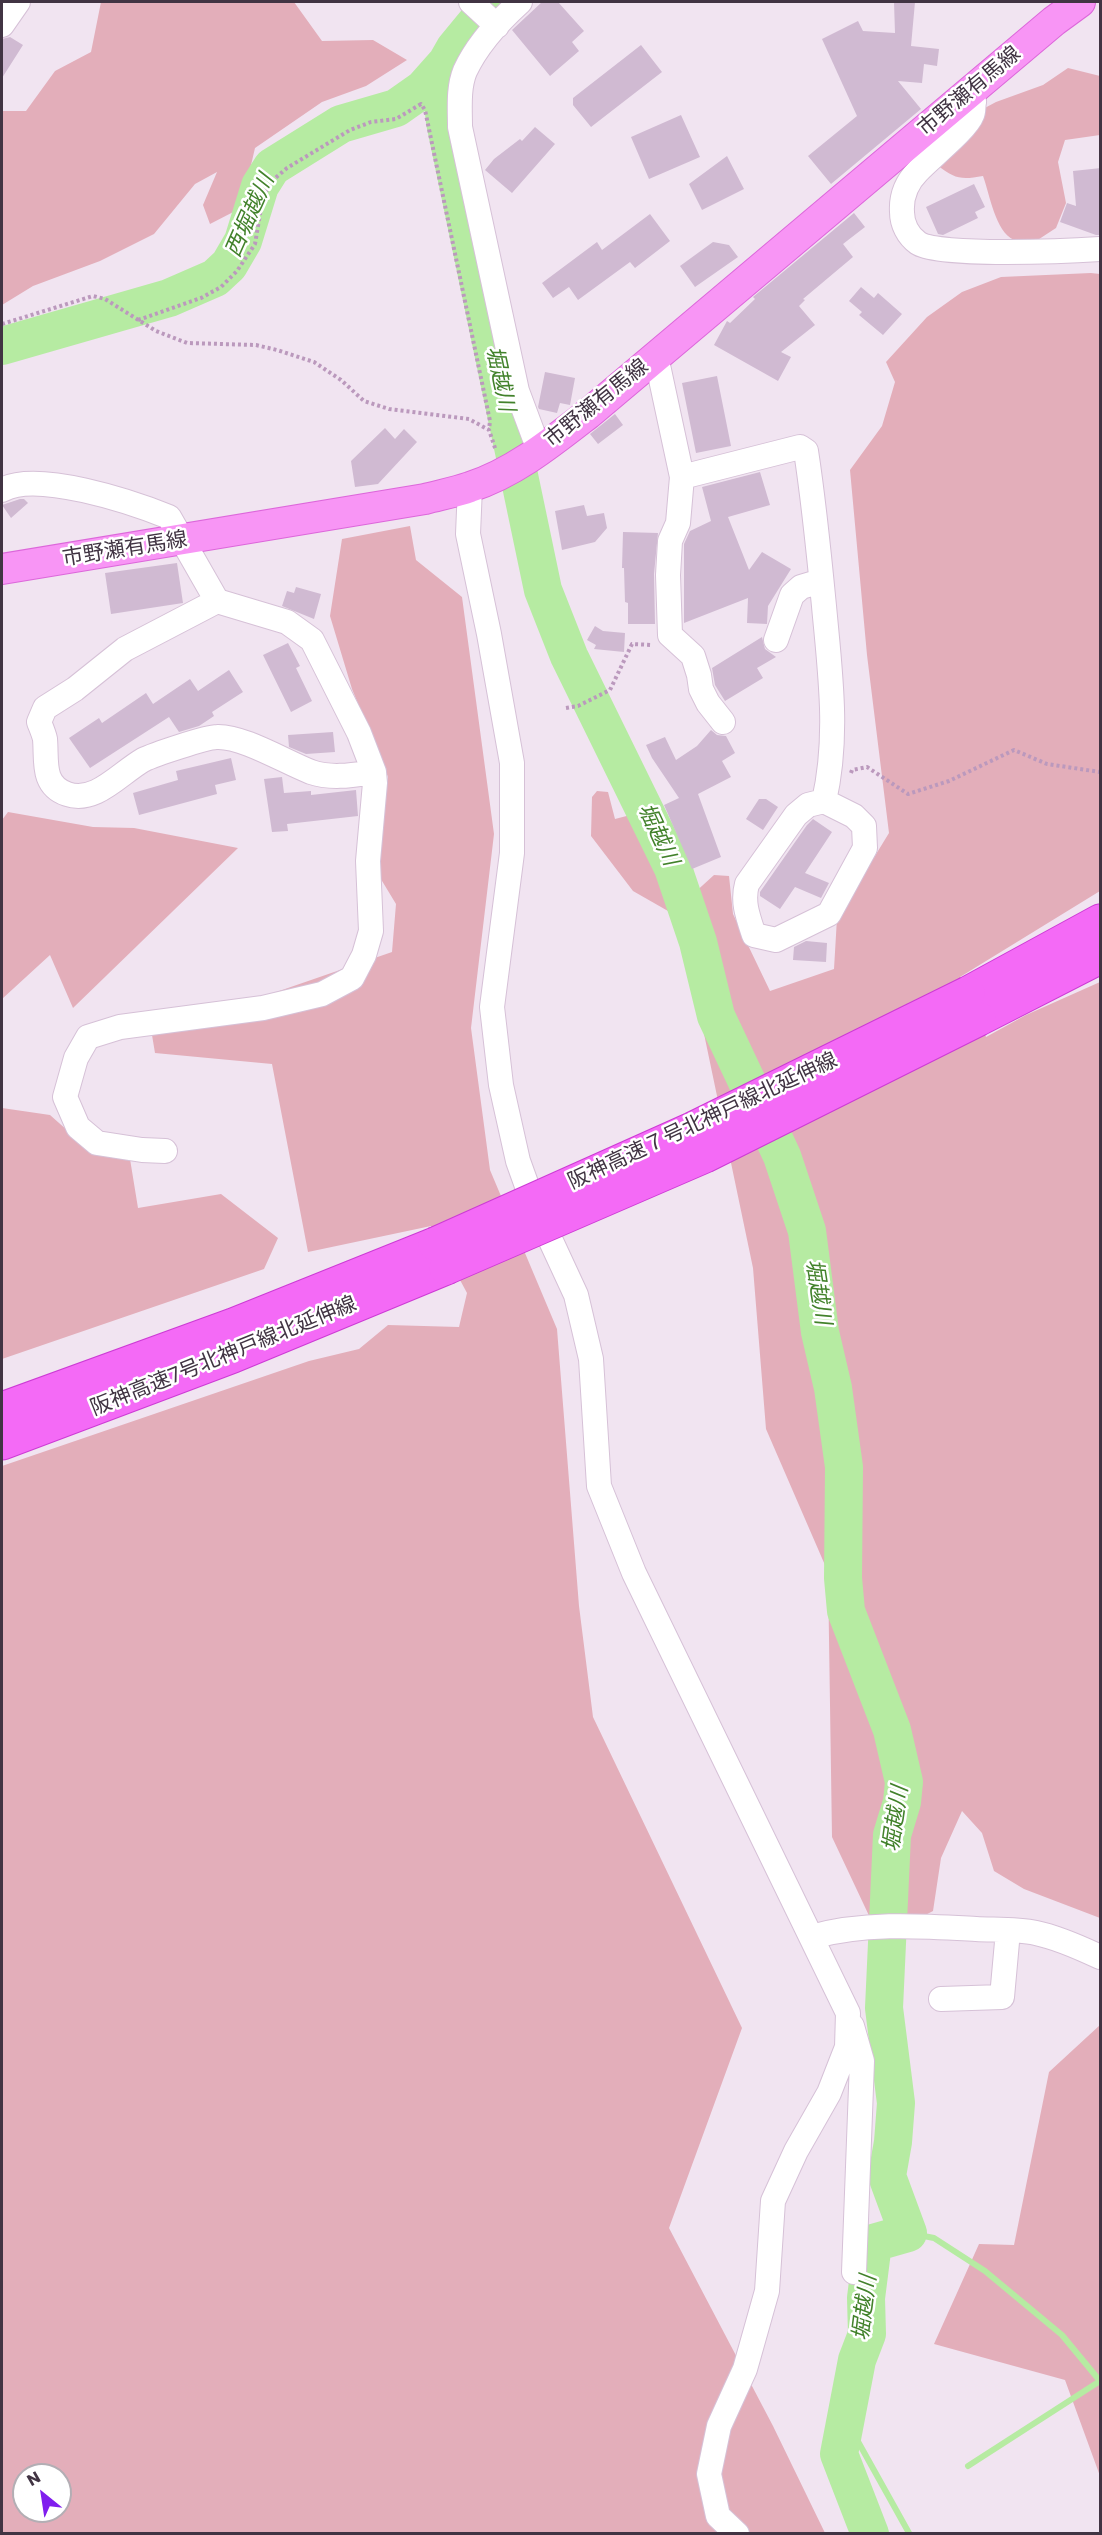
<!DOCTYPE html>
<meta charset="utf-8">
<style>
body{margin:0}
#map{position:relative;width:1102px;height:2535px;overflow:hidden;background:#f1e4f1;font-family:Poppins,sans-serif}
canvas{display:block}
.frame{position:absolute;inset:0;border:3px solid #413443;pointer-events:none}
.north{position:absolute;left:12px;top:2463px;width:60px;height:60px;box-sizing:border-box;background:#fff;border:2px solid #b3aeb4;border-radius:50%;rotate:330deg;font-size:16px;font-weight:700;line-height:24px;text-align:center;color:#413443}
.north::after{content:'';display:block;margin:auto;width:21px;height:27px;background:#801eee;clip-path:polygon(50% 0,100% 100%,50% 72%,0 100%)}
</style>
<div id="map">
<canvas width="1102" height="2535"></canvas>
<div class="frame"></div>
<div class="north">N</div>
</div>
<script>
const ctx = document.querySelector('canvas').getContext('2d');
ctx.lineJoin = 'round';
function fillPath(path, color) {
  ctx.fillStyle = color;
  ctx.fill(path, 'evenodd');
}
function trace(path, color, width, dash) {
  ctx.strokeStyle = color;
  ctx.lineWidth = width;
  ctx.lineCap = dash ? 'butt' : 'round';
  ctx.setLineDash(dash || []);
  ctx.stroke(path);
}
function write(font, color, halo, rows, align = 'center') {
  ctx.font = font + ' Poppins,"Noto Sans JP",sans-serif';
  ctx.lineWidth = 5;
  ctx.setLineDash([]);
  ctx.textBaseline = 'middle';
  ctx.strokeStyle = halo;
  ctx.fillStyle = color;
  for (const [text, x, y, turn = 0] of rows) {
    ctx.save();
    ctx.translate(x, y);
    ctx.rotate((+turn || 0) * Math.PI / 180);
    ctx.textAlign = isNaN(turn) ? turn : align;
    if (halo) ctx.strokeText(text, 0, 0);
    ctx.fillText(text, 0, 0);
    ctx.restore();
  }
}
fillPath(new Path2D(`
 M101,2H294L322,41L373,40L407,60L366,86L322,102L255,148L241,208L210,224L203,205L217,172L195,184L154,234L100,261L33,286L2,305V111H26L55,71L91,52Z
 M1068,68L1100,76V135L1065,140L1058,162L1066,203L1056,228L1033,243C1028,242 1019,242 1014,240C995,231 990,195 983,176C961,180 955,179 937,165L953,125L996,102L1043,85Z
 M1091,273L1100,274V891L960,977L986,1037L1026,1015L1100,982V1918L1024,1889L994,1871L982,1833L962,1811L941,1858L933,1911L880,1939L832,1837L828,1572L766,1429L753,1268L694,986L675,915L633,891L591,836L592,797L597,791L608,792L615,819L638,813L692,895L714,875L729,876L733,914L770,991L834,969L837,918L889,833L867,655L850,470L882,426L895,382L886,362L927,317L962,292L1001,277Z
 M410,526L416,560L462,597L494,834L471,1028L490,1170L557,1329L579,1606L593,1717L742,2028L669,2228L773,2426L825,2533H2V1466L309,1361L359,1349L388,1325L459,1327L467,1293L431,1226L308,1252L272,1064L155,1053L152,1035L392,952L396,904L376,871L388,777L352,689L330,616L342,539ZM24,2475H60V2511H24Z
 M8,812L93,827L134,828L238,848L73,1008L50,955L2,999V820Z
 M2,1108L50,1115L94,1154L130,1159L138,1208L221,1194L278,1238L264,1269L2,1359Z
 M1100,2025V2476L1065,2380L934,2344L979,2244L1014,2245L1049,2072Z`), '#e3aeba');
trace(new Path2D(`
 M908,2233L934,2238L985,2271L1062,2335L1100,2381L968,2466
 M846,2420L909,2533`), '#b6eba2', 6);
trace(new Path2D(`
 M447,62L441,84L445,122L543,590L569,656L673,868L698,942L716,1016L782,1156L807,1231L820,1332L833,1388L844,1467L843,1578L846,1611L892,1730L904,1782L902,1802L892,1835L884,2008L896,2103L893,2142L887,2176L908,2233L873,2243L866,2298L867,2334L857,2360L839,2454L870,2534
 M2,346L169,298L215,278L229,265L243,241L260,186L272,167L341,124L396,108L423,89L447,62L455,48L493,2`), '#b6eba2', 38);
fillPath(new Path2D(`
 M542,2H558L584,31L572,42L579,51L550,76L512,30Z
 M894,2H915L911,46L939,49L937,66L924,64L922,83L898,81L921,109L831,184L808,156L857,116L822,39L858,21L863,31L895,33Z
 M10,37L23,45L2,78V39Z
 M641,45L662,72L591,127L573,105V98Z
 M681,115L700,157L649,179L631,137Z
 M535,127L555,144L512,193L485,170L494,159L520,139L522,141Z
 M727,156L744,189L702,210L689,184Z
 M1101,168V235H1096L1060,222L1067,203L1076,206L1073,171Z
 M974,184L985,207L975,212L978,218L943,235L938,234L926,207Z
 M854,213L865,227L843,244L853,257L803,299L805,300L799,306L815,325L781,352L791,357L778,381L714,345L727,321L730,323L755,299L753,297Z
 M650,214L670,241L635,268L630,262L578,300L569,287L553,298L542,283L597,242L602,250Z
 M713,242L729,245L738,257L695,287L680,266Z
 M861,287L874,298L878,293L902,314L883,335L859,315L862,312L849,301Z
 M545,372L575,378L570,405L560,403L557,413L539,409L538,407Z
 M717,376L731,446L696,453L682,383Z
 M615,414L623,425L598,444L590,434Z
 M385,428L395,439L404,429L417,442L378,484L355,487L351,461Z
 M760,472L770,505L728,517L749,570L762,552L791,569L768,606L767,624L747,623L748,598L684,623V544L690,531L711,521L702,487Z
 M20,499H24L28,503L11,518L2,505Z
 M584,505L587,516L604,513L607,528L595,542L562,550L555,511Z
 M623,532L658,533L654,574L655,624H628V603L625,602L624,568H622Z
 M177,563L183,603L111,614L105,573Z
 M296,587L321,594L314,619L282,606L287,591L294,593Z
 M595,626L603,631L625,633L624,652L594,649L596,645L587,640Z
 M762,637L765,649L776,657L757,668L763,678L725,701L715,685L712,668Z
 M288,643L300,666L296,668L312,701L291,712L263,655Z
 M229,670L243,692L212,712L214,716L199,726L179,732L169,717L90,768L69,738L99,718L102,723L146,693L153,704L190,679L198,691Z
 M711,730L717,735L726,736L735,753L722,761L731,777L698,794L721,857L692,869L664,805L679,798L652,758L646,745L665,737L676,760L697,746Z
 M333,732L335,752L306,754L289,747L288,735Z
 M231,758L236,780L215,785L217,794L139,815L133,793L178,780L176,771Z
 M282,777L284,793L311,791V795L356,790L358,816L287,824L288,831L272,832L264,779Z
 M759,799H766L778,807L763,830L746,819Z
 M813,819L832,832L805,873L829,883L821,898L795,887L780,909L760,896V892L807,825Z
 M806,941L827,943L826,962L793,960L794,947Z`), '#d0bad2');
const minor = new Path2D(`
 M471,2L497,26
 M520,2C499,21 477,45 465,71C458,88 460,109 460,127L517,391L539,450
 M2,25L18,2
 M966,96L974,102C973,106 974,111 972,115C967,129 930,158 918,171C907,182 901,196 902,212C902,224 908,236 918,243C938,257 1071,251 1100,249
 M656,356L682,477L800,447L806,451C814,503 819,554 824,606C830,672 839,736 824,801L808,805L796,815L747,884C742,902 748,917 754,935L776,940L829,914L865,848L864,826L854,816L824,801
 M682,477L678,523L670,541L668,575L670,635L693,656L699,675L701,689L708,703L723,722
 M470,487L468,534L489,634L512,763V853L492,1007L501,1085L518,1161L532,1200L576,1295L591,1359L599,1486L634,1573L848,2013L847,2047L829,2093L796,2151L773,2201L767,2291L745,2369L719,2426L709,2474L718,2516L737,2534
 M2,490C36,470 132,502 169,517L217,601L287,622L312,640L359,733L374,772L375,783L368,861L371,931L364,955L352,978L322,994L263,1008L120,1027L88,1037L76,1058L65,1097L78,1127L97,1143L142,1150L165,1151
 M217,601L125,649L75,689L45,708L39,722C41,727 44,734 45,739C47,760 41,785 67,794C95,804 119,774 143,760C153,755 206,737 217,737C243,736 285,762 311,772C332,779 353,775 374,772
 M776,640L792,595L801,587L821,581
 M811,1937C865,1922 921,1926 976,1929C995,1930 1017,1929 1036,1933C1055,1937 1083,1949 1100,1957
 M941,1999L1002,1997L1008,1931
 M852,2026L862,2061L854,2272`);
const major = new Path2D(`
 M2,569L425,499C440,495 456,492 470,487C514,473 552,442 588,414L1054,21L1080,2`);
const highway = new Path2D(`
 M968,993L1100,921
 M979,1019L1100,957
 M2,1409L233,1325L435,1244
 M2,1443L233,1356L446,1268`);
trace(minor, '#d6c1d7', 26);
trace(major, '#dc67da', 32);
trace(highway, '#cc3bd4', 35);
trace(new Path2D(`
 M138,320L201,298L221,287L237,271L255,244L263,196L273,180L287,168L350,130L371,122L396,119L421,104L425,110L490,421L489,430
 M2,324L93,296L105,299L156,331L187,343L256,345L277,350L314,362L341,380L364,401L389,409L469,419L489,430L496,451
 M566,708L578,706L610,690L632,644L652,645
 M851,773L852,770L867,767L908,794L949,781L1014,750L1047,764L1100,772`), '#bb99bd', 4, [3, 3]);
trace(minor, '#fff', 24);
trace(major, '#f895f5', 30);
trace(highway, '#f46af6', 33);
const highwayBridge = new Path2D(`
 M435,1244L692,1129L968,993
 M446,1268L705,1156L979,1019`);
trace(highwayBridge, '#cc3bd4', 35, []);
trace(highwayBridge, '#f46af6', 33);
write('21px', '#413443', '#fff', [
 ["市野瀬有馬線",970,92,-40],
 ["市野瀬有馬線",597,404,-39],
 ["市野瀬有馬線",125,550,-9],
 ["阪神高速７号北神戸線北延伸線",703,1122,-25],
 ["阪神高速7号北神戸線北延伸線",224,1357,-22]
]);
write('italic 22px', '#42822b', '#fff', [
 ["西堀越川",251,216,-66],
 ["堀越川",499,379,78],
 ["堀越川",657,835,65],
 ["堀越川",817,1292,81],
 ["堀越川",897,1819,-82],
 ["堀越川",866,2308,-83]
]);
</script>
